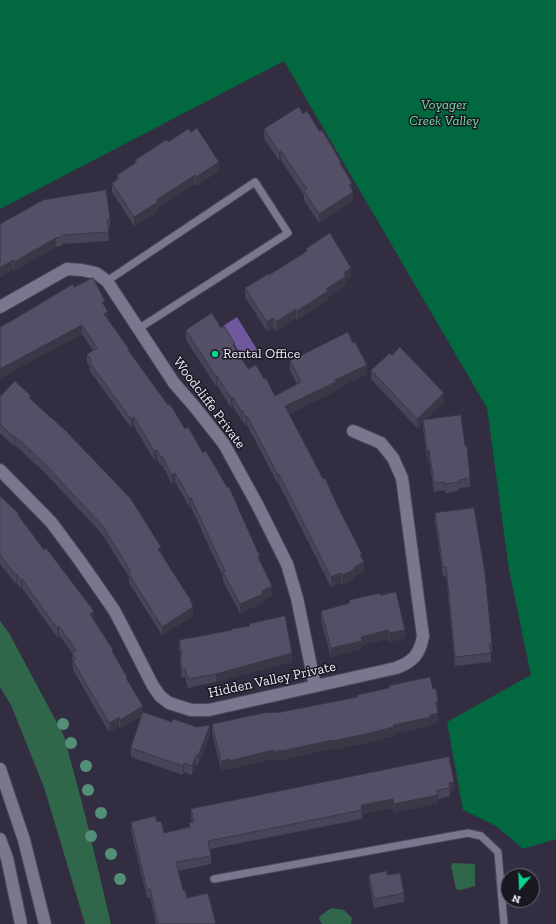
<!DOCTYPE html>
<style>
body{margin:0}
#map{position:relative;width:556px;height:924px;overflow:hidden;background:#332d42;font-family:"Zilla Slab",serif}
canvas{display:block}
.north{position:absolute;left:500px;top:868px;width:40px;height:40px;box-sizing:border-box;background:#1a1721;border:1px solid #6f6c77;border-radius:50%;rotate:199deg;font-size:11px;font-weight:700;line-height:16px;text-align:center;color:#eeebf9}
.north::after{content:'';display:block;margin:auto;width:14px;height:18px;background:#03d98b;clip-path:polygon(50% 0,100% 100%,50% 72%,0 100%)}
</style>
<div id="map">
<canvas width="556" height="924"></canvas>
<div class="north">N</div>
</div>
<script>
const ctx = document.querySelector('canvas').getContext('2d');
ctx.lineJoin = 'round';
function fillPath(path, color) {
  ctx.fillStyle = color;
  ctx.fill(path, 'evenodd');
}
function trace(path, color, width, dash) {
  ctx.strokeStyle = color;
  ctx.lineWidth = width;
  ctx.lineCap = dash ? 'butt' : 'round';
  ctx.setLineDash(dash || []);
  ctx.stroke(path);
}
function write(font, color, halo, rows, align = 'center') {
  ctx.font = font + ' "Zilla Slab",serif';
  ctx.lineWidth = 3;
  ctx.setLineDash([]);
  ctx.textBaseline = 'middle';
  ctx.strokeStyle = halo;
  ctx.fillStyle = color;
  for (const [text, x, y, turn = 0] of rows) {
    ctx.save();
    ctx.translate(x, y);
    ctx.rotate((+turn || 0) * Math.PI / 180);
    ctx.textAlign = isNaN(turn) ? turn : align;
    if (halo) ctx.strokeText(text, 0, 0);
    ctx.fillText(text, 0, 0);
    ctx.restore();
  }
}
fillPath(new Path2D(`
 M0,621L9,633L64,736L86,818L111,924H85L44,787L11,705L0,687Z
 M453,863L475,864V886L461,890L456,889L451,866Z
 M331,908L344,910L352,918L351,924H322L319,919L320,916Z`), '#30674a');
fillPath(new Path2D(`
 M0,0H556V839L523,849L496,826L463,810L447,722L531,675L509,570L487,408L284,61L0,209Z`), '#016840');
fillPath(new Path2D(`
 M237,317L258,351L244,360L223,326Z`), '#6d599c');
const lane = new Path2D(`
 M107,281L255,182L288,233L138,329
 M214,879L468,833L481,836L498,852L504,924`);
const street = new Path2D(`
 M0,307L67,269L82,270L96,273L107,281L174,383L194,406L224,444L258,506L287,564L297,598L315,686
 M0,470L51,522L80,561L114,610L124,629L153,686L160,696L169,703L191,710H209L396,668C413,662 420,654 423,636L402,478L393,458L381,443L353,431`);
const secondary = new Path2D(`
 M0,769L24,840L45,924
 M0,839L7,858L21,924`);
trace(lane, '#4e485b', 9);
trace(street, '#4e485b', 14);
trace(secondary, '#4e485b', 14);
trace(lane, '#7b758e', 7);
trace(street, '#7b758e', 12);
trace(secondary, '#7b758e', 12);
ctx.fillStyle = '#538e77';
for (const [x, y] of [
 [63,724],
 [71,743],
 [86,766],
 [88,790],
 [101,813],
 [91,836],
 [111,854],
 [120,879]
]) {
  ctx.beginPath();
  ctx.arc(x, y, 6, 0, 2 * Math.PI);
  ctx.fill();
}
fillPath(new Path2D(`
 M303,114L341,165L352,191L353,201L319,223L304,200V195L281,160L279,161L264,138V129Z
 M168,142L219,171L196,186L195,184L158,208V211L134,226L112,192V183L117,180V175L135,163V160Z
 M110,219V228H108L109,241L62,244V246L56,247L14,271L13,269L0,277V224Z
 M306,249L351,277L346,280V285L328,297V300L297,320L296,318L276,331L273,327L267,331L245,297V288L269,275L306,252Z
 M74,287L105,306L108,319L260,561L272,595L263,600V603L240,613L223,581V577L191,507L190,508L175,482L172,484L162,465L161,466L157,459L154,460L134,426L131,428L90,371V367L87,363V354L93,350L82,334L0,378V327Z
 M186,330L235,349L248,369L264,379L275,396L297,384L290,370V361L367,374L336,389V391L289,414L338,507L362,557L364,571L355,576V578L342,585L341,582L331,587L279,484H278L247,425L246,426L242,420H241L233,406L231,408L217,385L216,386L186,340Z
 M371,370L444,402L426,419L470,478V487L459,488V491L445,493V490L434,492L429,459L427,460L423,428V422L417,428L371,379Z
 M0,397L31,399L161,552L193,616L162,635L129,583V577L102,534L46,474L15,445L14,446L0,433Z
 M0,496L19,516L94,619L113,653L143,713L210,734L198,765L196,764L192,775L184,772L183,775L131,757V748L142,716L120,728L119,726L109,732L73,670L72,653L59,635L57,637L22,588L21,589L17,583L16,584L0,564Z
 M435,513L492,644V653H491V662L455,666L446,576H443L435,522Z
 M380,595L405,638L389,642L388,639L362,645V649L331,657L321,620V611L349,604V600Z
 M249,624L292,662L216,682L188,688L185,677L182,678L180,664V655H181L179,649V640L231,631L249,626Z
 M438,710V722L431,724V726L394,733V736L365,743L333,750V748L281,760V759L273,761V759L229,769V768L221,770L212,733V724L268,713Z
 M449,757L454,790L450,791V796L438,799V803L394,813L393,808L362,814V819L210,849L211,856V864L178,871L183,890L187,898L216,924H156L150,898H147L131,831V822H157L164,833L189,827V823H192L191,818V809Z
 M369,875H387L404,893V902L374,908L369,884Z`), '#484458');
fillPath(new Path2D(`
 M281,151V160L279,161V152Z
 M219,162V171L196,186V177Z
 M195,175V184L158,208V211L134,226V217L156,200Z
 M352,183V192L349,185Z
 M353,192V201L319,223V214Z
 M56,238V247L14,271V262Z
 M13,260V269L0,277V268Z
 M351,268V277L346,280V285L328,297V300L297,320V311L326,289L344,273Z
 M296,309V318L276,331V322Z
 M108,312V320L104,314Z
 M273,318V327L267,331V322Z
 M82,325V334L0,378V369Z
 M367,365V374L336,389V391L285,416V406L335,380Z
 M217,376V385L216,386V377Z
 M444,393V402L423,422V420V422L417,428V419Z
 M233,397V406L231,408V398Z
 M242,410V420H241V411Z
 M247,416V425L246,426V417Z
 M134,417V426L131,428V419Z
 M15,436V445L14,446V437Z
 M157,450V459L154,460V451Z
 M429,450V459L427,460V451Z
 M162,456V465L161,466V457Z
 M175,473V482L172,484V475Z
 M279,474V484H278V475Z
 M191,498V507L190,508V499Z
 M362,554V563L364,562V571L355,576V578L342,585V575L360,555Z
 M341,573V582L331,587V577Z
 M17,574V583L16,584V575Z
 M22,579V588L21,589V580Z
 M272,586V595L263,600V603L240,613V604L262,591Z
 M193,607V616L162,635V627Z
 M94,611V620L90,614Z
 M59,626V635L57,637V628Z
 M388,630V639L362,645V649L331,657V648L361,637Z
 M405,630V638L389,642V633Z
 M292,653V662L216,682V674Z
 M438,701V710L436,711V702Z
 M143,706V715L120,728V720Z
 M438,713V722L431,724V726L394,733V736L365,743L333,750V741Z
 M119,717V726L109,732V723Z
 M210,725V734L198,765V756Z
 M333,740V748L281,760V751Z
 M273,750V759L229,769V761Z
 M281,750V759L273,761V752Z
 M196,755V764L192,775V766Z
 M229,759V768L221,770V761Z
 M184,763V772L183,775V766Z
 M454,782V790L450,791L449,783Z
 M438,795V803L394,813V804Z
 M393,799V808L362,814L361,805Z`), '#3b3747');
const building = new Path2D(`
 M299,107L303,114L307,111L320,132L322,130L341,162L340,163L352,183L349,185L353,192L319,214L304,191L307,189L281,151L279,152L264,129Z
 M197,128L219,162L196,177L195,175L156,200L158,202L134,217L112,183L119,178L117,175L137,162L135,160L166,140L168,142L188,129L191,132Z
 M106,190L110,219L107,220L109,232L62,235V237L56,238L14,262L13,260L0,268V224L43,200Z
 M330,233L351,268L344,273L346,276L326,289L328,291L297,311L296,309L276,322L273,318L267,322L245,288L268,274L269,275L307,251L306,249Z
 M93,278L105,301L102,302L108,312L104,314L129,349L128,350L168,405L170,404L185,429L188,427L203,453L206,451L227,487H229L260,557H258L272,586L262,591L263,594L240,604L223,572L225,571L191,498L190,499L175,473L172,475L162,456L161,457L157,450L154,451L134,417L131,419L90,363L92,361L87,354L97,348L82,325L0,369V327L11,321L73,284L74,287Z
 M212,313L221,328L224,326L235,344L233,345L248,369L256,365L264,379L266,378L275,396L301,382L290,361L348,332L353,343L355,342L367,365L335,380L336,382L285,406L323,479L325,478L338,507L362,554L360,555L364,562L354,567L355,569L342,575L341,573L331,577L279,474L278,475L247,416L246,417L242,410L241,411L233,397L231,398L217,376L216,377L186,330Z
 M400,347L444,393L417,419L371,370L390,353L392,355Z
 M15,381L31,396L29,398L65,430L131,499L161,547L158,549L190,599L193,607L162,627L129,574L131,572L102,525L46,465L15,436L14,437L0,424V397Z
 M461,415L465,446H467L470,478L459,480V482L445,484V482L434,483L429,450L427,451L423,420Z
 M0,496L19,514L18,515L44,550L46,548L94,611L90,614L113,650L112,651L123,670L127,677L126,678L143,706L120,720L119,717L109,723L73,661L76,659L72,652L76,650L59,626L57,628L22,579L21,580L17,574L16,575L0,555Z
 M474,508L485,573L492,644H489L491,653L455,657L446,567H443L435,513Z
 M396,592L405,630L389,633L388,630L361,637L362,641L331,648L321,611L350,603L349,600L380,593V595Z
 M285,616L292,653L216,674L188,679L185,668L182,669L180,655L182,654L179,640L232,630L231,629L250,626L249,624Z
 M430,677L433,689L436,688L438,701L436,702L438,713L430,715L431,717L393,725L394,727L365,734L333,741V740L281,751V750L273,752V750L229,761V759L221,761L212,724L268,712V713L275,712L276,713L357,697V695L389,688V686Z
 M143,712L172,722L173,719L197,727L210,725L198,756L196,755L192,766L184,763L183,766L131,748Z
 M449,757L454,782L449,783L450,788L437,790L438,795L394,804L393,799L361,805L362,810L208,841L211,856L176,862L183,890H185L187,898L208,893L216,924H158L150,889L147,890L131,822L155,816L157,822L161,821L164,833L190,827L189,823L194,822L191,809Z
 M387,871V875L400,873L404,893L374,899L369,875Z`);
fillPath(building, '#544f66');
trace(building, '#3b3747', 1);
for (const [x, y, r, color] of [
 [215,354,4,"#03d98b"]
]) {
  const dot = new Path2D();
  dot.arc(x, y, r, 0, 2 * Math.PI);
  ctx.fillStyle = color;
  ctx.fill(dot);
  trace(dot, '#1a1721', 1.5);
}
write('italic 14px', '#6ddea3', '#1a1721', [
 ["Voyager",444,105],
 ["Creek Valley",444,121]
]);
write('14px', '#eeebf9', '#1a1721', [
 ["Rental Office",223,354]
], 'left');
write('14px', '#eeebf9', '#1a1721', [
 ["Woodcliffe Private",209,403,53],
 ["Hidden Valley Private",272,680,-12]
]);
</script>
